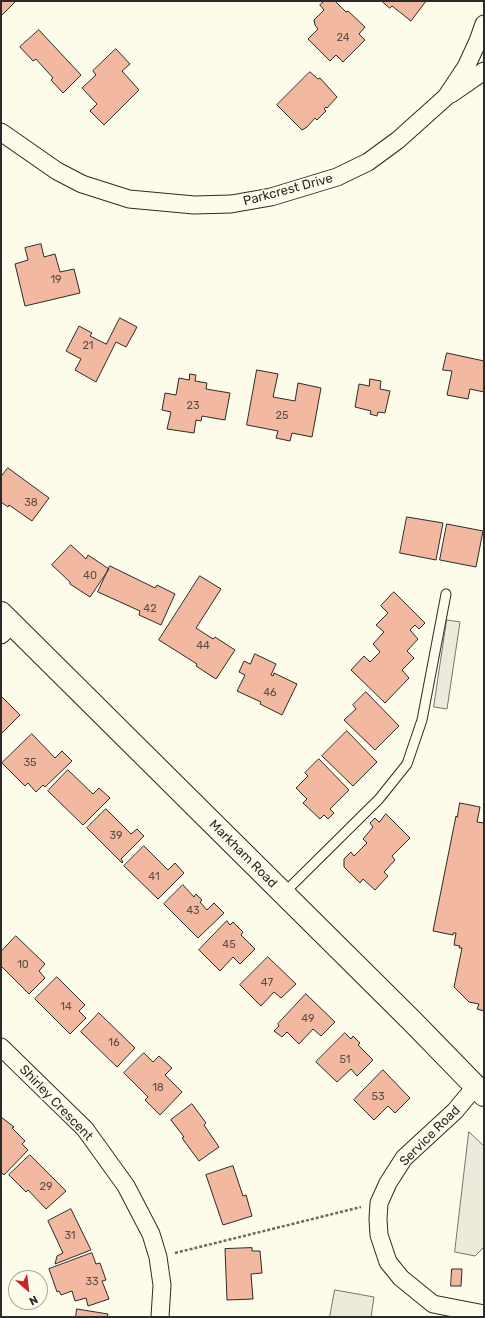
<!DOCTYPE html>
<style>
body{margin:0}
#map{position:relative;width:485px;height:1318px;overflow:hidden;background:#fdfbea;font-family:Rubik,sans-serif}
canvas{display:block}
.frame{position:absolute;inset:0;border:2px solid #2b2b2b;pointer-events:none}
.north{position:absolute;left:8px;top:1270px;width:40px;height:40px;box-sizing:border-box;background:#fdfbea;border:1px solid #a9a89e;border-radius:50%;rotate:152deg;font-size:11px;font-weight:700;line-height:16px;text-align:center;color:#2b2b2b}
.north::after{content:'';display:block;margin:auto;width:14px;height:18px;background:#c62828;clip-path:polygon(50% 0,100% 100%,50% 72%,0 100%)}
</style>
<div id="map">
<canvas width="485" height="1318"></canvas>
<div class="frame"></div>
<div class="north">N</div>
</div>
<script>
const ctx = document.querySelector('canvas').getContext('2d');
ctx.lineJoin = 'round';
function fillPath(path, color) {
  ctx.fillStyle = color;
  ctx.fill(path, 'evenodd');
}
function trace(path, color, width, dash) {
  ctx.strokeStyle = color;
  ctx.lineWidth = width;
  ctx.lineCap = dash ? 'butt' : 'round';
  ctx.setLineDash(dash || []);
  ctx.stroke(path);
}
function write(font, color, halo, rows, align = 'center') {
  ctx.font = font + ' Rubik,sans-serif';
  ctx.lineWidth = 3;
  ctx.setLineDash([]);
  ctx.textBaseline = 'middle';
  ctx.strokeStyle = halo;
  ctx.fillStyle = color;
  for (const [text, x, y, turn = 0] of rows) {
    ctx.save();
    ctx.translate(x, y);
    ctx.rotate((+turn || 0) * Math.PI / 180);
    ctx.textAlign = isNaN(turn) ? turn : align;
    if (halo) ctx.strokeText(text, 0, 0);
    ctx.fillText(text, 0, 0);
    ctx.restore();
  }
}
const parking = new Path2D(`
 M447,620L460,622L447,709L434,707Z
 M469,1132L484,1146V1247L475,1256L455,1252Z
 M335,1290L374,1297L371,1317H330Z`);
fillPath(parking, '#eceadb');
trace(parking, '#74746e', 1);
const building = new Path2D(`
 M1,1H16L1,16Z
 M325,1H335L346,12L348,11L365,27L359,34L365,40L343,62L336,55L330,61L308,39L318,29L315,25L314,20L324,10L320,5Z
 M382,1H426L411,21L392,6L390,8Z
 M39,30L81,75L63,93L51,80L53,78L36,59L33,61L20,47Z
 M116,49L130,64L122,71L139,90L104,125L90,111L97,104L82,88L96,75L93,71Z
 M310,72L318,79L320,78L337,97L327,108L326,107L324,109L326,111L317,120L315,118L307,127L302,130L277,105Z
 M41,244L44,257L55,254L60,272L74,269L80,293L25,306L15,264L28,260L25,248Z
 M120,318L137,327L126,347L116,342L96,382L75,370L81,359L66,351L79,326L92,333L90,336L106,344Z
 M447,353L484,361V392L470,389L468,399L447,395L452,371L443,370Z
 M257,370L278,374L273,397L295,401L298,383L321,388L312,437L292,433L290,441L276,438L278,431L247,425Z
 M190,374L196,375L195,381L207,383L206,389L230,393L225,420L202,416L201,421L196,420L194,433L167,429L171,412L162,410L165,393L176,395L179,378L189,380Z
 M370,379L381,381L380,389L390,391L385,413L378,412L377,416L370,414L371,411L355,407L359,384L369,386Z
 M8,468L49,498L32,521L9,505L8,507L1,502V477Z
 M407,517L443,523L436,560L400,553Z
 M447,524L483,531L476,567L440,560Z
 M71,545L86,559L88,555L109,569L90,597L70,584V582L52,565Z
 M110,566L155,588L157,585L175,594L161,625L139,615L140,611L98,592Z
 M200,576L221,589L196,628L213,639L215,637L235,650L216,679L196,666L197,664L159,640Z
 M394,592L425,623L419,629L415,625L410,630L418,639L407,651L414,658L402,670L409,678L385,703L351,670L364,656L370,662L380,652L373,644L384,632L376,625L388,613L381,606Z
 M255,654L276,664L271,675L273,676L274,673L297,684L282,715L260,704L261,702L237,691L245,675L239,672L244,661L250,664Z
 M366,692L399,726L375,750L344,720L356,709L353,705Z
 M1,696L20,715L1,734Z
 M347,731L377,762L353,786L322,756Z
 M32,734L55,758L62,751L72,761L45,787L43,785L36,792L28,783L25,786L2,763Z
 M319,759L349,790L330,809L334,813L328,819L324,815L320,819L303,803L307,799L296,788L308,776L305,773Z
 M68,770L93,794L99,788L110,798L83,825L48,791Z
 M460,803L480,807L477,822L484,823V1011L477,1009L479,1004L469,1002L454,987L462,948H459L460,946L454,945L456,933H453V935L433,931L456,816L457,817Z
 M106,809L131,834L137,829L144,836L121,859L123,862L122,863L87,828Z
 M386,814L410,838L392,856L395,860L384,872L388,876L375,890L363,879L360,883L344,867V859L351,852L354,856L367,843L363,839L373,827L370,823L375,818L379,822Z
 M144,846L168,870L175,863L184,873L158,899L124,866Z
 M183,885L194,897L196,894L202,900L200,902L207,910L214,903L224,913L198,938L164,904Z
 M227,921L230,925L233,922L243,932L241,935L255,949L240,964L233,957L220,971L199,950Z
 M16,936L45,964L39,971L45,978L29,994L1,966V952Z
 M268,957L296,984L281,998L274,992L261,1006L240,985Z
 M57,977L85,1005L79,1011L86,1018L70,1034L35,999Z
 M306,994L335,1022L321,1036L313,1029L299,1044L287,1032L282,1037L274,1031L279,1026L278,1024Z
 M99,1013L135,1048L117,1067L81,1032Z
 M345,1033L351,1039L353,1036L360,1043L358,1045L373,1060L357,1076L351,1069L337,1082L316,1062Z
 M144,1053L153,1062L159,1056L172,1068L165,1075L182,1092L160,1115L145,1100L148,1097L124,1073Z
 M383,1070L410,1098L395,1113L388,1106L374,1120L354,1100Z
 M192,1104L206,1123L204,1125L219,1147L199,1161L182,1138L184,1137L171,1120Z
 M1,1117L14,1127L12,1128L25,1141L22,1144L28,1150L4,1175L1,1172Z
 M30,1155L66,1191L46,1209L28,1190L26,1192L9,1175Z
 M233,1166L243,1196L246,1195L252,1216L223,1225L206,1175Z
 M71,1209L91,1250L55,1264L57,1256L63,1253L48,1221Z
 M252,1248V1251H260L262,1273L251,1274L253,1299L227,1300L225,1249Z
 M92,1253L96,1264L100,1263L106,1280L102,1281L109,1299L88,1306L86,1298L75,1301L72,1291L61,1295L59,1291L57,1292L49,1269Z
 M452,1269H462L461,1286H451Z
 M77,1309L108,1314L107,1317H76Z`);
fillPath(building, '#f2b8a0');
trace(building, '#2b2b2b', 1);
const lane = new Path2D(`
 M283,894L379,799L407,764L422,720L446,594`);
const street = new Path2D(`
 M451,94L484,71
 M1,132L57,171L82,184L129,199L194,205L231,204L271,197L337,177L368,162L398,140L446,97L466,67L478,41L484,24
 M1,635L12,624
 M1,1047L85,1129L126,1186L151,1234L158,1257L162,1285L160,1317
 M475,1087L455,1111L404,1158L388,1183L379,1203L378,1219L379,1235L388,1262L401,1278L433,1304L484,1314`);
const secondary = new Path2D(`
 M1,613L413,1022L484,1095`);
trace(lane, '#2b2b2b', 11);
trace(street, '#2b2b2b', 19);
trace(secondary, '#2b2b2b', 24);
trace(new Path2D(`
 M175,1253L361,1207`), '#6a6964', 2.5, [3, 2]);
trace(lane, '#fdfbea', 9);
trace(street, '#fdfbea', 17);
trace(secondary, '#fdfbea', 22);
write('11px', '#5d4e48', null, [
 ["24",343,38],
 ["19",56,280],
 ["21",88,346],
 ["23",193,406],
 ["25",282,416],
 ["38",31,503],
 ["40",90,576],
 ["42",150,609],
 ["44",203,646],
 ["46",270,693],
 ["35",30,763],
 ["39",116,836],
 ["41",154,877],
 ["43",193,911],
 ["45",229,945],
 ["10",23,965],
 ["47",267,983],
 ["14",66,1007],
 ["49",308,1019],
 ["16",114,1043],
 ["51",345,1060],
 ["18",158,1088],
 ["53",378,1097],
 ["29",46,1187],
 ["31",70,1236],
 ["33",92,1282]
]);
write('13px', '#2b2b2b', '#fdfbea', [
 ["Parkcrest Drive",288,190,-15],
 ["Markham Road",243,854,45],
 ["Shirley Crescent",56,1103,46],
 ["Service Road",430,1136,-45]
]);
</script>
